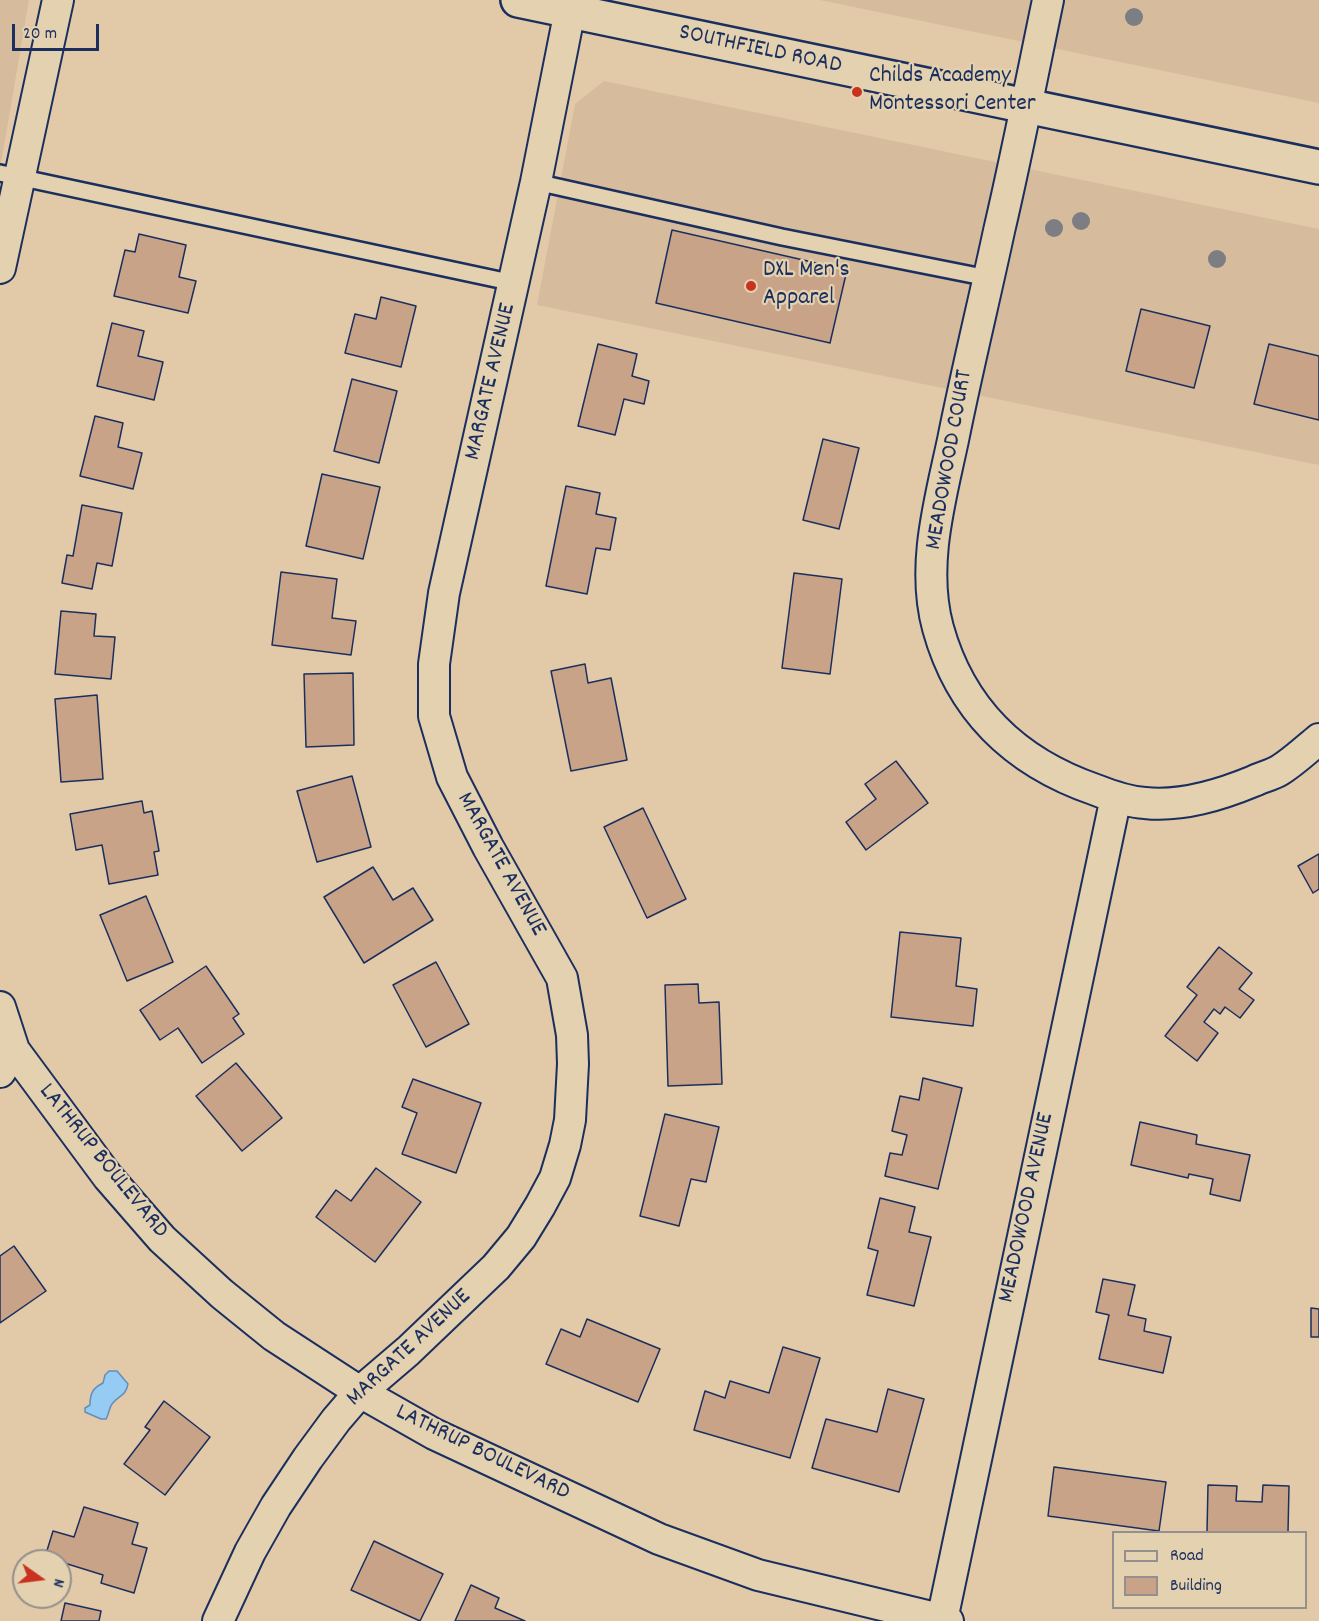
<!DOCTYPE html>
<style>
body{margin:0}
#map{position:relative;width:1319px;height:1621px;overflow:hidden;background:#e2caa8;font-family:Dekko,sans-serif}
canvas{display:block}
.legend{position:absolute;left:1112px;top:1531px;width:195px;height:78px;box-sizing:border-box;background:#e3d1af;border:2px solid #93908f;margin:0;padding:8px 10px;list-style:none;font-size:18px;color:#1b2f5e}
.legend li{display:flex;align-items:center;gap:12px;height:30px}
.legend b{width:30px;border:2px solid #93908f}
.north{position:absolute;left:12px;top:1549px;width:60px;height:60px;box-sizing:border-box;background:#e3d1af;border:2px solid #93908f;border-radius:50%;rotate:104deg;font-size:16px;font-weight:700;line-height:24px;text-align:center;color:#1b2f5e}
.north::after{content:'';display:block;margin:auto;width:21px;height:27px;background:#c8321e;clip-path:polygon(50% 0,100% 100%,50% 72%,0 100%)}
.scale{position:absolute;left:12px;top:24px;width:87px;height:27px;box-sizing:border-box;border:3px solid #1b2f5e;border-top:0;padding-left:8px;font-size:18px;line-height:21px;white-space:nowrap;color:#1b2f5e;-webkit-text-stroke:4px #e3d1af;paint-order:stroke}
</style>
<div id="map">
<canvas width="1319" height="1621"></canvas>
<ul class="legend">
<li><b style="height:8px;background:#e3d1af"></b>Road</li>
<li><b style="height:16px;background:#c9a388"></b>Building</li>
</ul>
<div class="north">N</div>
<div class="scale">20 m</div>
</div>
<script>
const ctx = document.querySelector('canvas').getContext('2d');
ctx.lineJoin = 'round';
function fillPath(path, color) {
  ctx.fillStyle = color;
  ctx.fill(path, 'evenodd');
}
function trace(path, color, width, dash) {
  ctx.strokeStyle = color;
  ctx.lineWidth = width;
  ctx.lineCap = dash ? 'butt' : 'round';
  ctx.setLineDash(dash || []);
  ctx.stroke(path);
}
function write(font, color, halo, rows, align = 'center') {
  ctx.font = font + ' Dekko,sans-serif';
  ctx.lineWidth = 4.5;
  ctx.setLineDash([]);
  ctx.textBaseline = 'middle';
  ctx.strokeStyle = halo;
  ctx.fillStyle = color;
  for (const [text, x, y, turn = 0] of rows) {
    ctx.save();
    ctx.translate(x, y);
    ctx.rotate((+turn || 0) * Math.PI / 180);
    ctx.textAlign = isNaN(turn) ? turn : align;
    if (halo) ctx.strokeText(text, 0, 0);
    ctx.fillText(text, 0, 0);
    ctx.restore();
  }
}
fillPath(new Path2D(`
 M0,0H29L0,169Z
 M820,0H1319V103Z
 M604,81L1319,229V465L537,305L575,104Z`), '#d6bb9d');
const water = new Path2D(`
 M109,1371H117L128,1384C126,1396 118,1396 112,1404C109,1408 109,1414 106,1419H101L85,1412V1408L90,1405C90,1393 93,1388 103,1383L105,1375Z`);
fillPath(water, '#96ccf4');
trace(water, '#658db8', 1.5);
const building = new Path2D(`
 M672,230L847,270L830,343L656,303Z
 M139,234L186,245L179,277L196,281L188,313L114,296L125,250L135,252Z
 M381,297L416,306L401,367L345,353L355,314L376,319Z
 M1141,309L1210,326L1194,388L1126,371Z
 M112,323L144,331L138,356L163,362L154,400L97,386Z
 M598,344L637,354L632,376L649,381L644,404L624,399L615,435L578,426Z
 M1269,344L1319,356V420L1254,404Z
 M352,379L397,391L379,463L334,451Z
 M95,416L123,423L118,447L142,453L133,489L80,476Z
 M823,439L859,448L839,529L803,520Z
 M322,474L380,487L363,559L306,546Z
 M566,486L600,493L596,514L616,518L610,550L596,548L587,594L546,586Z
 M82,505L122,513L112,566L97,563L92,589L62,583L67,555L73,556Z
 M281,572L337,579L332,618L356,621L351,655L272,645Z
 M794,573L842,579L830,674L782,668Z
 M61,611L96,614L94,636L115,637L111,679L55,674Z
 M585,664L588,683L611,678L627,760L571,771L551,671Z
 M353,673L354,745L306,747L304,674Z
 M97,695L103,779L61,782L55,699Z
 M896,761L928,803L866,850L846,822L876,799L865,784Z
 M352,776L371,847L317,862L297,791Z
 M142,801L144,813L152,811L159,851L154,852L158,875L109,884L102,845L76,850L70,814Z
 M643,808L686,899L647,918L604,827Z
 M1319,854V889L1313,893L1298,866Z
 M373,867L393,900L413,888L433,920L364,963L324,897Z
 M146,896L173,962L127,981L100,915Z
 M900,932L961,938L956,986L977,989L973,1026L891,1017Z
 M1219,947L1252,973L1239,989L1254,1000L1240,1018L1225,1007L1220,1014L1214,1009L1204,1022L1218,1033L1197,1061L1165,1036L1197,995L1187,987Z
 M436,962L469,1024L426,1047L393,985Z
 M206,966L239,1014L233,1018L244,1034L202,1063L178,1028L160,1040L140,1010Z
 M698,984L699,1003L719,1002L722,1084L668,1086L665,985Z
 M236,1063L282,1118L242,1151L196,1096Z
 M923,1078L962,1088L938,1189L885,1176L890,1153L902,1155L907,1135L892,1131L900,1096L919,1100Z
 M413,1079L481,1103L456,1173L402,1154L417,1113L402,1107Z
 M665,1114L719,1127L706,1182L691,1179L679,1226L640,1216Z
 M1140,1122L1197,1135L1196,1144L1250,1155L1240,1201L1210,1194L1213,1179L1189,1174L1188,1178L1131,1165Z
 M376,1168L421,1202L375,1262L316,1217L336,1190L351,1201Z
 M880,1198L915,1207L909,1232L931,1237L914,1306L867,1295L878,1251L868,1248Z
 M14,1246L46,1291L0,1323V1256Z
 M1103,1279L1135,1285L1128,1315L1146,1319L1144,1331L1171,1337L1163,1373L1099,1359L1109,1315L1096,1312Z
 M1311,1308L1319,1309V1337H1311Z
 M587,1319L660,1349L638,1402L546,1364L561,1329L580,1337Z
 M783,1347L820,1358L790,1458L694,1430L705,1391L725,1398L730,1381L769,1393Z
 M888,1389L924,1399L899,1492L812,1468L826,1419L877,1432Z
 M164,1401L210,1437L165,1495L124,1464L150,1430L145,1427Z
 M1054,1467L1166,1482L1159,1531L1048,1516Z
 M1208,1485L1237,1486L1236,1501L1262,1502L1263,1485L1289,1486L1288,1532H1207Z
 M84,1507L138,1523L132,1544L147,1548L134,1593L101,1583L103,1575L45,1557L53,1531L74,1537Z
 M374,1541L443,1574L420,1621L351,1590Z
 M471,1585L499,1598L495,1608L525,1621H455Z
 M65,1603L101,1611L99,1621H61Z`);
fillPath(building, '#c9a388');
trace(building, '#1b2f5e', 1.5);
const lane = new Path2D(`
 M0,173L514,283
 M536,182L782,237L988,278`);
const street = new Path2D(`
 M1048,0C1032,77 1017,154 999,231C984,301 967,370 953,440C940,501 921,566 938,628C961,711 1017,763 1096,790C1111,796 1128,802 1145,803C1182,807 1220,795 1254,781C1262,777 1272,775 1280,770C1293,762 1307,749 1319,739
 M0,268L58,0
 M0,1007L14,1050L0,1072
 M0,1047L14,1050L108,1177L162,1239L222,1294L274,1336L360,1392L434,1434L659,1539L758,1575L948,1621
 M942,1620L1116,797
 M218,1621L250,1552L276,1506L308,1458L336,1420L360,1392L408,1351L496,1267L521,1237L540,1206L555,1178L565,1145L570,1120L573,1064L572,1035L562,978L488,847L452,777L434,716V664L444,593L536,182L572,0`);
const secondary = new Path2D(`
 M518,0L1319,167`);
trace(lane, '#1b2f5e', 20);
trace(street, '#1b2f5e', 34);
trace(secondary, '#1b2f5e', 38);
trace(lane, '#e3d1af', 15);
trace(street, '#e3d1af', 30);
trace(secondary, '#e3d1af', 33);
ctx.fillStyle = '#7c7e83';
for (const [x, y] of [
 [1134,17],
 [1081,221],
 [1054,228],
 [1217,259]
]) {
  ctx.beginPath();
  ctx.arc(x, y, 9, 0, 2 * Math.PI);
  ctx.fill();
}
for (const [x, y, r, color] of [
 [857,92,6,"#c8321e"],
 [751,286,6,"#c8321e"]
]) {
  const dot = new Path2D();
  dot.arc(x, y, r, 0, 2 * Math.PI);
  ctx.fillStyle = color;
  ctx.fill(dot);
  trace(dot, '#e3d1af', 2);
}
write('24px', '#1b2f5e', '#e3d1af', [
 ["SOUTHFIELD ROAD",760,51,12],
 ["MARGATE AVENUE",492,382,-77],
 ["MEADOWOOD COURT",951,460,-80],
 ["MARGATE AVENUE",500,865,61],
 ["LATHRUP BOULEVARD",102,1162,51],
 ["MEADOWOOD AVENUE",1028,1208,-78],
 ["MARGATE AVENUE",410,1349,-43],
 ["LATHRUP BOULEVARD",482,1454,26]
]);
write('24px', '#1b2f5e', '#e3d1af', [
 ["Childs Academy",869,78],
 ["Montessori Center",869,106],
 ["DXL Men's",763,272],
 ["Apparel",763,300]
], 'left');
</script>
